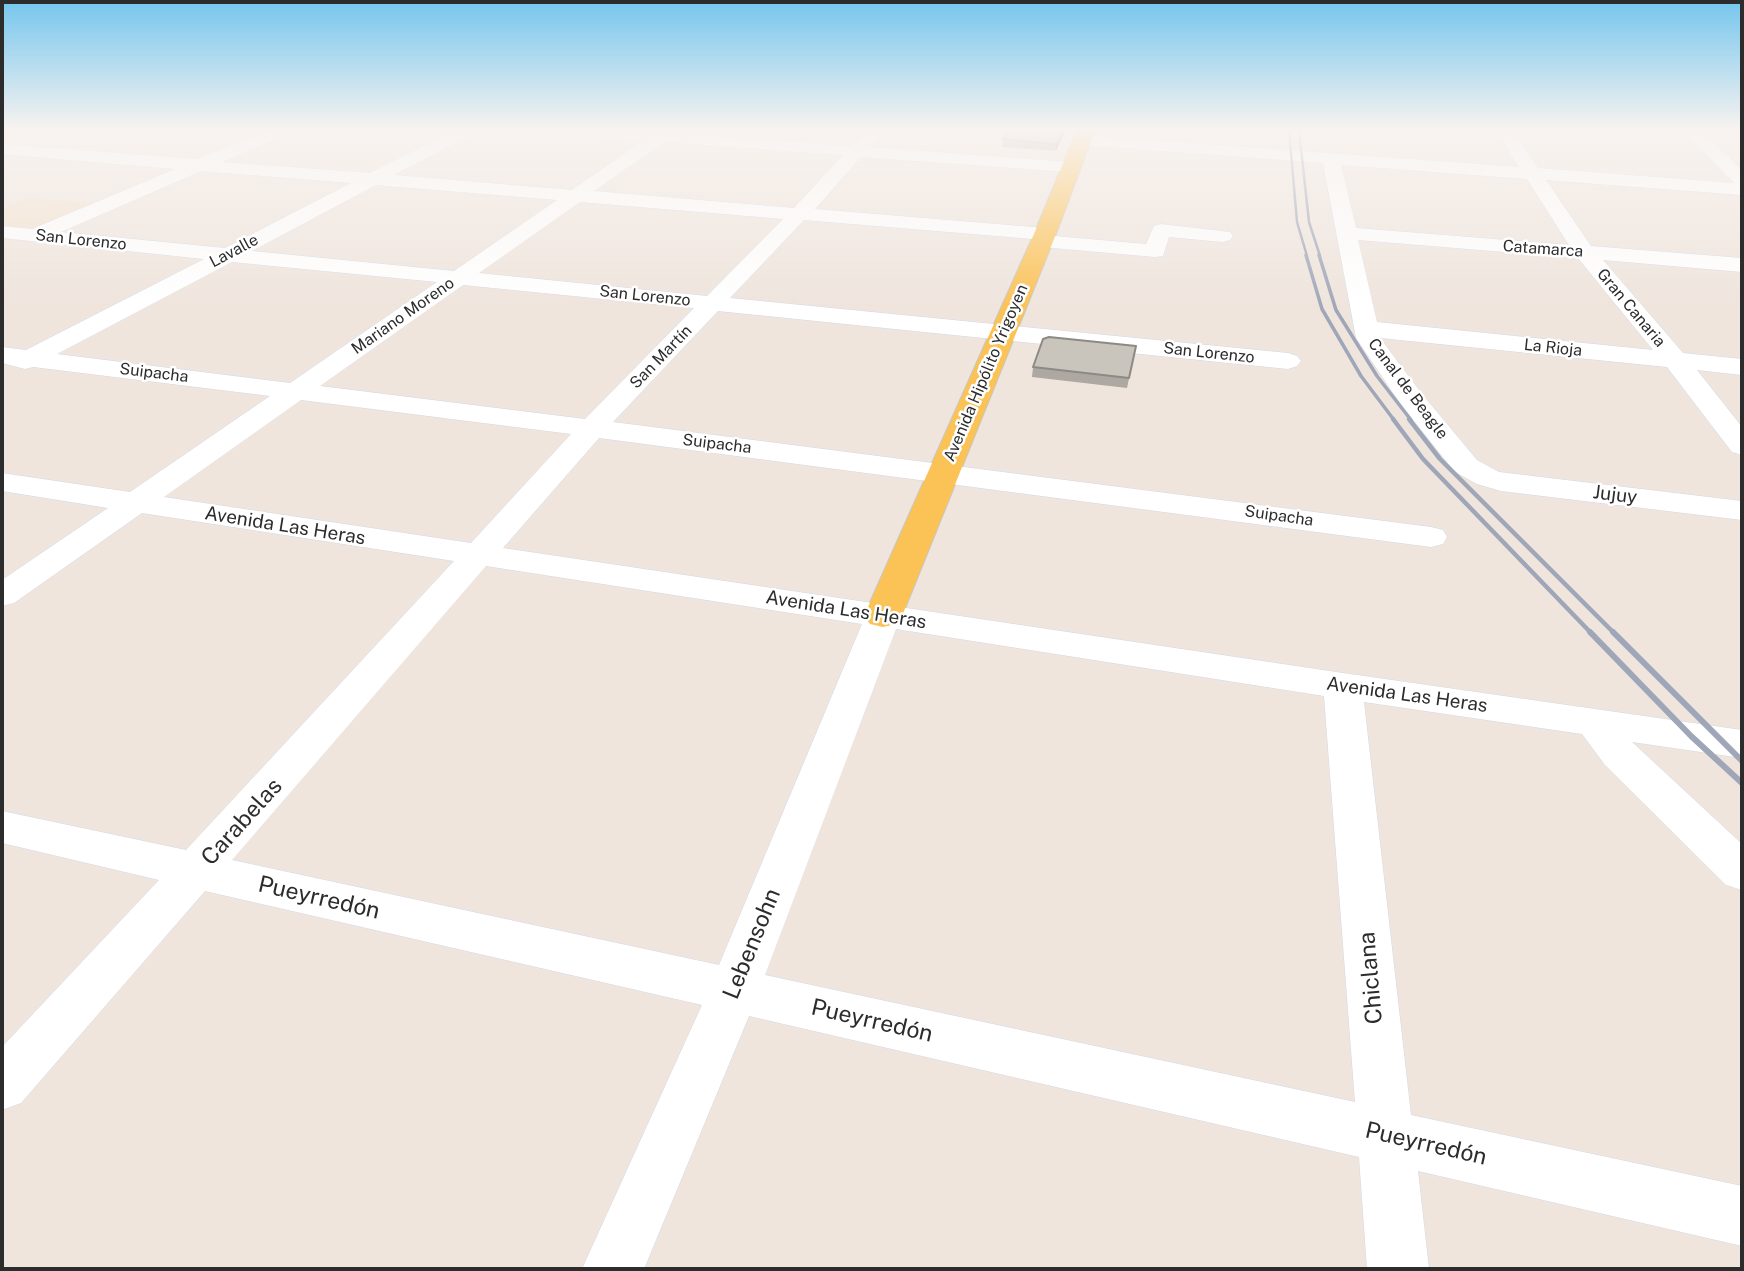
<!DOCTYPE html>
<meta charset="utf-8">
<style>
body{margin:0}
#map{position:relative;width:1744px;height:1271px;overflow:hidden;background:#efe5dd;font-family:"Public Sans",sans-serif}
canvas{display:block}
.frame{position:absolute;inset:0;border:4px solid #2c2c2c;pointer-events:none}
</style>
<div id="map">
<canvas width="1744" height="1271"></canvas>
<div class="frame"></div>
</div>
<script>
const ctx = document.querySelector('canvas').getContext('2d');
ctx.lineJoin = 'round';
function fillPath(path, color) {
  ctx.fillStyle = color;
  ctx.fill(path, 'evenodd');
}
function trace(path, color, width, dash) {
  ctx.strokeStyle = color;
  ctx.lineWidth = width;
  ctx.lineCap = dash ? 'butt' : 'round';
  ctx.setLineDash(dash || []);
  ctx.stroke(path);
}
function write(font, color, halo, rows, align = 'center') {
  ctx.font = font + ' "Public Sans",sans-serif';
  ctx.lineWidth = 5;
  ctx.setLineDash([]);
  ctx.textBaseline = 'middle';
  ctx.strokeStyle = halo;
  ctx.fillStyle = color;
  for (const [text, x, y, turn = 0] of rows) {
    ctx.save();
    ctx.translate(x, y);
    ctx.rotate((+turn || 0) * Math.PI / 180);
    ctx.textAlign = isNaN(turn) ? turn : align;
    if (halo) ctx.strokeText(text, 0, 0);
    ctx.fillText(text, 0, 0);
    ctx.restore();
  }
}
fillPath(new Path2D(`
 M30,198L93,204L34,229L2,226V209Z`), '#f1e1cc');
const minor = new Path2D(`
 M268,130H289L287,134L222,162L370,173L455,130H475L473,134L394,175L572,190L644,140L573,135L565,130H678L677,133L852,146L866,130H883L870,147L1070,162L1079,167L1070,172L861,157L815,209L1045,228L1052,230L1054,236L1146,244L1154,226L1161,224L1230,232L1233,236L1230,240L1223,242L1169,237L1163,256L1155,257L1042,247L1035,245L1033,239L804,220L730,298L1288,353L1297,356L1301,361L1297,366L1288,369L718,311L613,422L1431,527L1443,530L1447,537L1443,544L1431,547L599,438L503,548L1343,673L1742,730V758L1632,742L1742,844V890L1726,885L1605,765L1582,734L1364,702L1411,1115L1742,1186V1246L1418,1171L1429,1269H1367L1359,1157L749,1016L644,1269H582L702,1005L205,891L21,1103L2,1110V1047L159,880L2,843V811L186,850L454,561L142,513L14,603L2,606V580L108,508L2,491V473L130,492L270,396L33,367L25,369L2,363V347L26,350L204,259L2,238V226L32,229L175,169L2,154V144L197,159ZM664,142L843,155L794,208L594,191ZM201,171L351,183L225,248L61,232ZM376,185L557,200L454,271L252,251ZM580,202L783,219L707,296L479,273ZM232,262L437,282L290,383L57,354ZM463,285L694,308L585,419L320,386ZM301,400L571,434L471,543L164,497ZM486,566L862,624L719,965L232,860ZM896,629L1324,696L1355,1102L765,975Z
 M1496,130H1512L1538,168L1734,183L1683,130H1700L1742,170V195L1546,180L1591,246L1742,258V272L1603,260L1683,353L1742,359V375L1697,370L1742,427V455L1732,452L1667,367L1380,338L1422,394L1477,460L1499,472L1742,501V520L1501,491L1477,484L1455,472L1402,406L1356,338L1323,163L1082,145L1073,140L1082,135L1519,167ZM1341,165L1527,179L1569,245L1356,228ZM1358,240L1578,258L1653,350L1377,322Z`);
const major = new Path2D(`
 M1077,130H1095L1056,234L902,616L896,624L883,627L870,624L864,616L1034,234Z`);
trace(minor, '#d2d8e6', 1);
trace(major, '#c8c8c8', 2);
fillPath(minor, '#fff');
fillPath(major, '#fbc256');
trace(new Path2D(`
 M1289,130L1297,222L1307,256
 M1299,130L1309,222L1320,256`), '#9fa6b8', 2.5);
trace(new Path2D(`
 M1306,255L1322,309L1361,376L1394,420
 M1319,255L1336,310L1377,376L1411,420`), '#9fa6b8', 3.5);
trace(new Path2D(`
 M1393,419L1423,459L1592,634
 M1409,419L1440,459L1615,634`), '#9fa6b8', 4.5);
trace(new Path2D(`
 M1590,632L1691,736L1742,783
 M1613,632L1742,761`), '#9fa6b8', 6);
fillPath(new Path2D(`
 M1066,130L1056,151L1003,147V139Z
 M1136,346L1127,388L1032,377L1033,367Z`), '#ada9a2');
fillPath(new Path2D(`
 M1063,130H1066L1056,151V144Z`), '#8d8984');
const building = new Path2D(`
 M1010,130H1063L1056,144L1003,139Z
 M1049,337L1136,346L1129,378L1033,367L1043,339Z`);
fillPath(building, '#c9c4bc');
trace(building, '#8d8984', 2);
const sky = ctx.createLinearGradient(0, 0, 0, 308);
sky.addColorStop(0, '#75c6ee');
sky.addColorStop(0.42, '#f8f3f0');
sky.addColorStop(1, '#f8f3f000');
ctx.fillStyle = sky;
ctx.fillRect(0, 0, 1744, 308);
write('16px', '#2c2c2c', '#fff', [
 ["San Lorenzo",81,240,6],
 ["Catamarca",1543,249,4],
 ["Lavalle",234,251,-28],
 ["San Lorenzo",645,296,6],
 ["Gran Canaria",1631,308,50],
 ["Mariano Moreno",403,316,-35],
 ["La Rioja",1553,348,6],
 ["San Lorenzo",1209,353,6],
 ["San Martín",661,357,-46],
 ["Suipacha",154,373,7],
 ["Avenida Hipólito Yrigoyen",986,373,-67],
 ["Canal de Beagle",1408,389,53],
 ["Suipacha",717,444,7],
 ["Suipacha",1279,516,8]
]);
write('19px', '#2c2c2c', '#fff', [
 ["Jujuy",1615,495,7],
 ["Avenida Las Heras",285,526,9],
 ["Avenida Las Heras",846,610,9],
 ["Avenida Las Heras",1407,695,8]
]);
write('23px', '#2c2c2c', '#fff', [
 ["Carabelas",242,822,-48],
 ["Pueyrredón",319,898,13],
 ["Lebensohn",752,944,-68],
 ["Chiclana",1371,978,-95],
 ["Pueyrredón",872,1021,13],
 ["Pueyrredón",1426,1144,13]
]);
</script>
